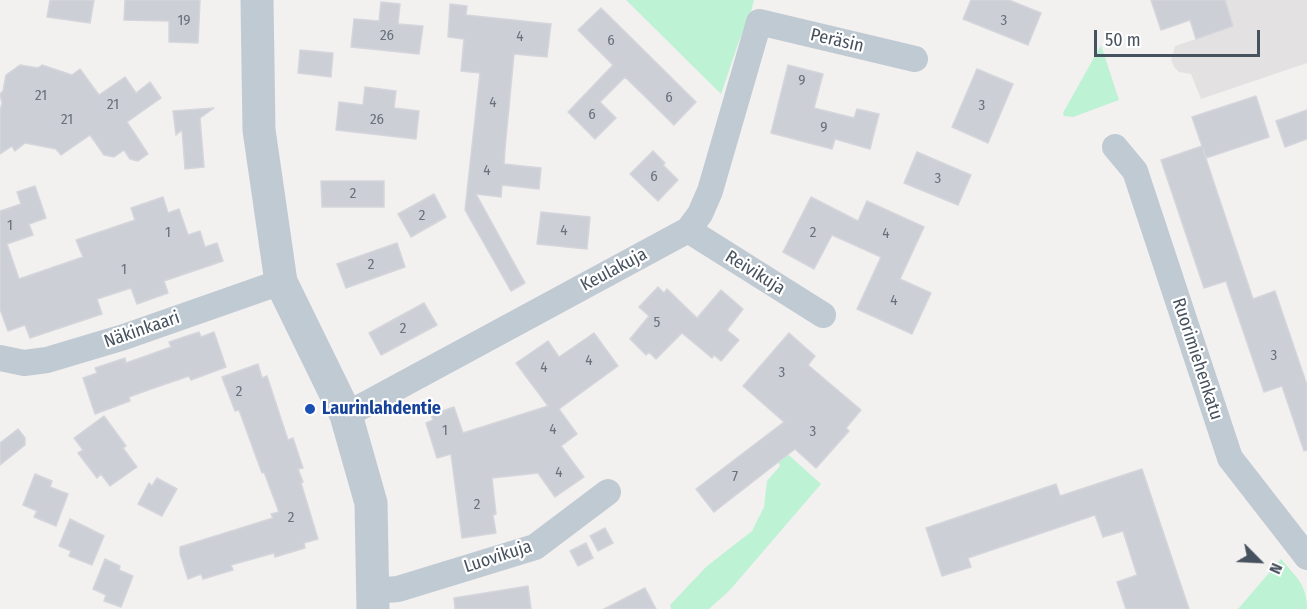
<!DOCTYPE html>
<meta charset="utf-8">
<style>
body{margin:0}
#map{position:relative;width:1307px;height:609px;overflow:hidden;background:#f3f0f0;font-family:"Fira Sans Condensed",sans-serif}
canvas{display:block}
.north{position:absolute;left:1229px;top:531px;width:60px;height:60px;-webkit-text-stroke:4px #fff;paint-order:stroke;rotate:114deg;font-size:16px;font-weight:700;line-height:24px;text-align:center;color:#47525f}
.north::after{content:'';display:block;margin:auto;width:21px;height:27px;background:#47525f;clip-path:polygon(50% 0,100% 100%,50% 72%,0 100%)}
.scale{position:absolute;left:1094px;top:30px;width:166px;height:27px;box-sizing:border-box;border:3px solid #47525f;border-top:0;padding-left:8px;font-size:18px;line-height:21px;white-space:nowrap;color:#47525f;-webkit-text-stroke:4px #fff;paint-order:stroke}
</style>
<div id="map">
<canvas width="1307" height="609"></canvas>
<div class="north">N</div>
<div class="scale">50 m</div>
</div>
<script>
const ctx = document.querySelector('canvas').getContext('2d');
ctx.lineJoin = 'round';
function fillPath(path, color) {
  ctx.fillStyle = color;
  ctx.fill(path, 'evenodd');
}
function trace(path, color, width, dash) {
  ctx.strokeStyle = color;
  ctx.lineWidth = width;
  ctx.lineCap = dash ? 'butt' : 'round';
  ctx.setLineDash(dash || []);
  ctx.stroke(path);
}
function write(font, color, halo, rows, align = 'center') {
  ctx.font = font + ' "Fira Sans Condensed",sans-serif';
  ctx.lineWidth = 4.5;
  ctx.setLineDash([]);
  ctx.textBaseline = 'middle';
  ctx.strokeStyle = halo;
  ctx.fillStyle = color;
  for (const [text, x, y, turn = 0] of rows) {
    ctx.save();
    ctx.translate(x, y);
    ctx.rotate((+turn || 0) * Math.PI / 180);
    ctx.textAlign = isNaN(turn) ? turn : align;
    if (halo) ctx.strokeText(text, 0, 0);
    ctx.fillText(text, 0, 0);
    ctx.restore();
  }
}
fillPath(new Path2D(`
 M1151,0H1307V63L1201,99L1191,74L1179,72L1174,67L1171,60L1175,46L1196,39L1190,20L1161,30Z`), '#e4e1e2');
fillPath(new Path2D(`
 M626,0H754L750,16L739,41L721,94Z
 M1101,45L1119,100L1073,117L1064,116L1063,113Z
 M782,449L821,484L730,590L709,609H671L670,605L707,566L752,531L764,507L767,481L780,466L774,455Z
 M1281,559C1296,577 1307,584 1307,609H1238Z`), '#bdf2d4');
const building = new Path2D(`
 M50,0H94L90,23L47,17Z
 M125,0H200L198,43L169,42V21L124,20Z
 M971,0H1009L1041,13L1028,45L963,19Z
 M1151,0H1225L1233,26L1196,39L1190,20L1161,30Z
 M381,2L400,4L398,24L423,26L419,54L351,47L354,19L379,21Z
 M450,4L467,6L466,15L551,24L547,57L514,54L505,149L504,164L541,168L539,189L502,185L501,197L476,194L525,283L511,291L465,210L480,73L461,71L464,39L448,37Z
 M601,8L696,102L674,125L625,77L600,102L616,118L595,139L568,112L613,65L578,30Z
 M300,50L333,53L331,77L298,73Z
 M20,65L38,68L42,65L72,75L80,69L99,95L125,77L136,93L150,82L161,98L127,122L148,154L138,161L130,159L124,150L114,157L104,155L90,135L61,155L56,149L25,143L15,151L12,146L0,154V111L2,103L0,94L3,91L6,75Z
 M788,65L823,74L814,108L854,118L857,109L879,114L870,149L835,139L832,149L771,133Z
 M977,69L1013,84L988,143L952,127Z
 M365,87L396,91L394,108L419,111L416,139L336,130L339,102L363,105Z
 M1256,96L1269,137L1206,158L1203,149L1213,180L1253,299L1275,291L1307,385V450L1304,451L1282,386L1264,392L1226,281L1204,288L1161,160L1202,146L1192,117Z
 M214,108L200,118L204,167L185,169L182,130L176,135L173,111Z
 M1307,110V139L1285,147L1276,121Z
 M653,151L665,163L663,165L678,180L658,201L630,174Z
 M917,152L971,175L958,205L904,183Z
 M321,181H384V207H322Z
 M35,186L46,218L29,224L33,235L7,244L19,279L83,257L76,240L135,220L131,208L163,197L168,213L179,209L188,235L200,231L205,247L217,243L223,261L164,281L168,293L137,304L131,288L97,299L102,314L30,338L25,325L8,331L0,309V211L21,204L17,192Z
 M434,194L446,217L411,237L398,214Z
 M811,197L858,221L867,201L924,227L900,279L931,293L912,334L857,309L881,257L832,235L814,269L783,252Z
 M541,212L590,217L587,249L537,244Z
 M397,243L405,267L346,288L337,264Z
 M658,287L664,293L667,289L697,318L721,290L743,309L727,330L739,340L721,361L714,355L712,358L682,333L656,359L649,352L646,355L630,339L649,316L639,307Z
 M424,303L437,325L381,355L369,333Z
 M199,332L201,337L214,332L226,367L191,380L189,376L151,389L129,397L130,401L95,414L83,378L97,373L95,368L125,358L126,363L171,347L169,342Z
 M594,333L618,366L559,409L577,434L561,446L584,477L555,497L538,473L492,478L496,514L493,515L496,533L462,538L451,454L437,458L426,423L433,420L431,415L454,407L463,433L548,406L516,363L548,341L559,357Z
 M789,333L815,356L808,365L861,410L846,428L849,431L816,468L795,449L714,512L696,489L784,422L743,386Z
 M258,364L262,378L267,376L288,440L293,438L303,468L298,469L303,482L301,483L318,539L304,543L305,548L275,557L274,553L231,565L233,570L203,579L201,574L188,579L180,554V547L273,518L271,514L279,512L264,472L262,473L239,410L235,411L222,377Z
 M104,416L126,446L123,448L137,467L110,486L101,474L97,478L78,453L83,450L74,438Z
 M18,429L25,438V445L0,465V443Z
 M1142,469L1189,609H1126L1117,582L1137,575L1123,531L1103,537L1095,515L968,558L971,567L942,576L926,528L1056,484L1060,496Z
 M35,474L52,481L50,487L68,494L56,526L34,517L37,511L23,505Z
 M157,478L177,489L162,516L138,504L149,483L152,486Z
 M70,519L104,536L92,565L69,556L71,551L59,546Z
 M605,528L613,543L598,551L590,536Z
 M586,543L593,558L578,566L570,551Z
 M105,559L120,566L119,570L133,576L121,607L104,601L106,595L93,589Z
 M528,586L531,609H455L454,598Z
 M645,588L656,609H604Z`);
fillPath(building, '#cccfd5');
trace(building, '#d4d6dc', 1.5);
trace(new Path2D(`
 M1115,147L1135,171L1230,458L1307,557
 M688,230L823,315
 M0,358L24,363L47,360L124,337L281,282
 M346,415L688,230L700,214L710,191L759,22L915,59
 M374,591L398,589L535,547L608,492`), '#c0cad3', 26);
trace(new Path2D(`
 M257,0L259,130L281,282L346,415L371,503L373,609`), '#c0cad3', 33);
for (const [x, y, r, color] of [
 [310,409,6,"#1a4fb4"]
]) {
  const dot = new Path2D();
  dot.arc(x, y, r, 0, 2 * Math.PI);
  ctx.fillStyle = color;
  ctx.fill(dot);
  trace(dot, '#fff', 2);
}
write('15px', '#68717c', null, [
 ["19",184,21],
 ["3",1004,21],
 ["26",387,36],
 ["4",520,37],
 ["6",611,41],
 ["9",802,81],
 ["21",41,96],
 ["6",669,98],
 ["4",493,103],
 ["21",113,105],
 ["3",982,106],
 ["6",592,115],
 ["21",67,120],
 ["26",377,120],
 ["9",824,128],
 ["4",487,171],
 ["6",654,177],
 ["3",938,179],
 ["2",353,194],
 ["2",422,216],
 ["1",10,226],
 ["4",564,231],
 ["1",168,233],
 ["2",813,233],
 ["4",886,234],
 ["2",371,265],
 ["1",124,270],
 ["4",894,301],
 ["5",657,323],
 ["2",403,329],
 ["3",1274,356],
 ["4",589,361],
 ["4",544,368],
 ["3",782,373],
 ["2",239,392],
 ["4",553,430],
 ["1",445,431],
 ["3",813,432],
 ["4",559,473],
 ["7",735,477],
 ["2",477,505],
 ["2",291,518]
]);
write('18px', '#47525f', '#fff', [
 ["Peräsin",837,41,13],
 ["Keulakuja",614,270,-28],
 ["Reivikuja",755,273,32],
 ["Näkinkaari",142,330,-19],
 ["Ruorimiehenkatu",1197,359,72],
 ["Luovikuja",498,557,-18]
]);
write('bold 18px', '#164399', '#fff', [
 ["Laurinlahdentie",322,409]
], 'left');
</script>
